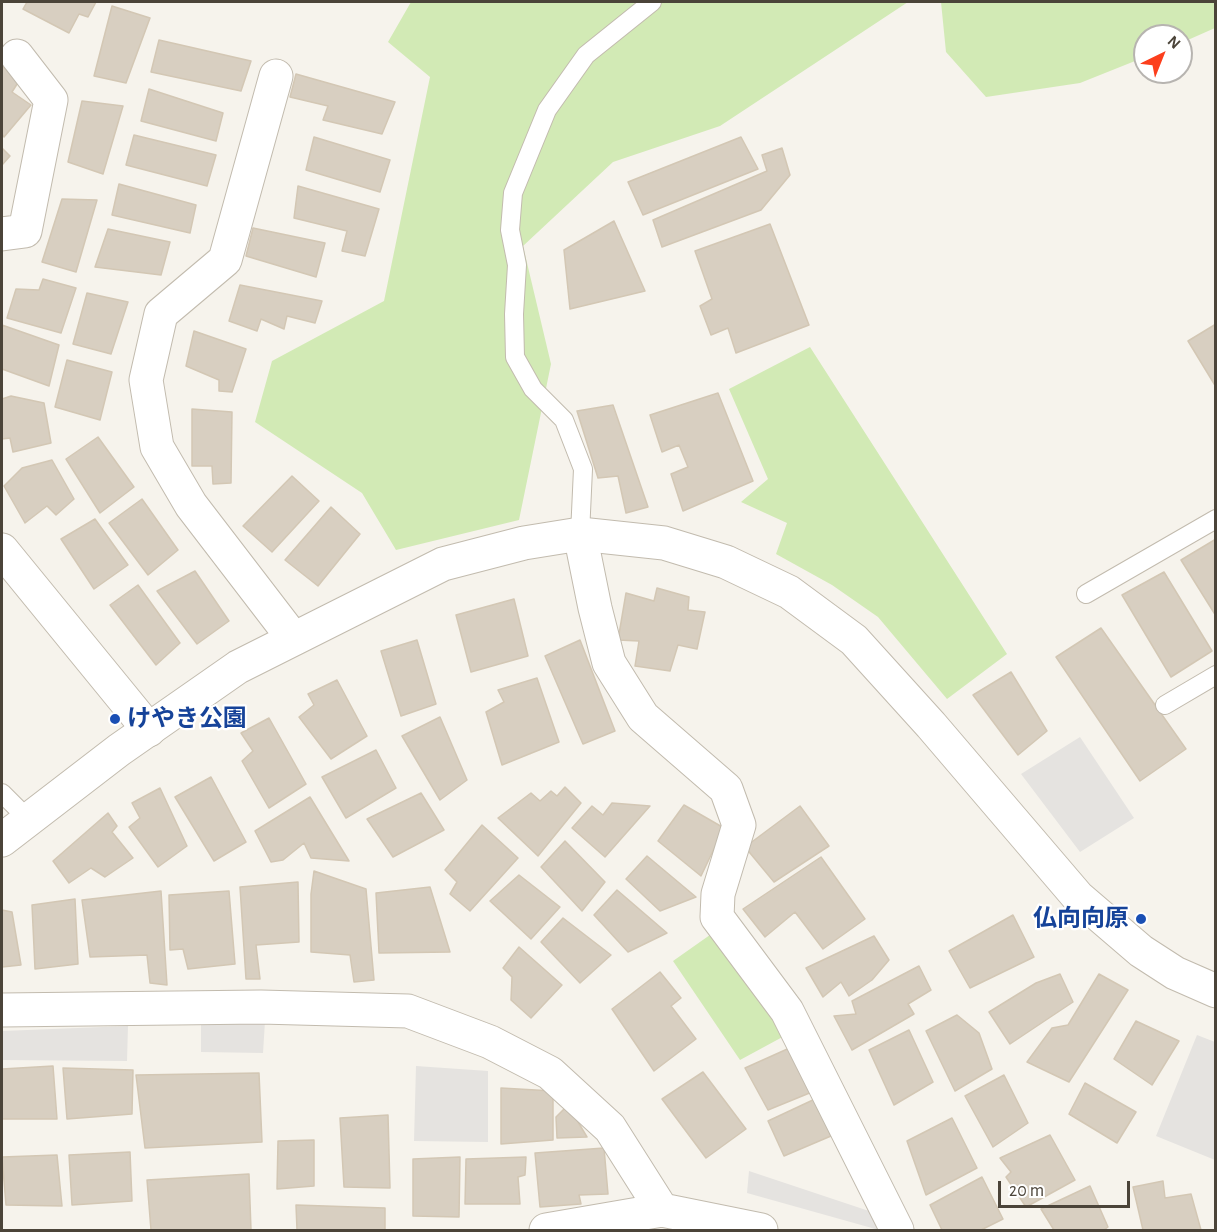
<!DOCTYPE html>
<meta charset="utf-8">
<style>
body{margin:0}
#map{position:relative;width:1217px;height:1232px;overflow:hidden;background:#f6f3ec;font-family:"Alegreya Sans",sans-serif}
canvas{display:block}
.frame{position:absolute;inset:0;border:3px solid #4b4439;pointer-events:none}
.north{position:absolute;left:1133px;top:24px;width:60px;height:60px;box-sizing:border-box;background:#fff;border:2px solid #b7b4b0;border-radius:50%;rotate:43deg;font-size:16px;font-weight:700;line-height:24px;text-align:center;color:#4b4439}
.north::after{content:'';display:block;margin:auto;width:21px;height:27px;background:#fc3f1d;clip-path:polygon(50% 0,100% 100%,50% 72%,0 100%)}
.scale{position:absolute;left:998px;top:1181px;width:132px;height:27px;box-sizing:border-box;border:3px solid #4b4439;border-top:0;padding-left:8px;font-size:18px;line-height:21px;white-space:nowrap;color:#4b4439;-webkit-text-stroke:4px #fff;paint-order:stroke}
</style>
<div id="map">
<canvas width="1217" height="1232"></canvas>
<div class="frame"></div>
<div class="north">N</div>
<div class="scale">20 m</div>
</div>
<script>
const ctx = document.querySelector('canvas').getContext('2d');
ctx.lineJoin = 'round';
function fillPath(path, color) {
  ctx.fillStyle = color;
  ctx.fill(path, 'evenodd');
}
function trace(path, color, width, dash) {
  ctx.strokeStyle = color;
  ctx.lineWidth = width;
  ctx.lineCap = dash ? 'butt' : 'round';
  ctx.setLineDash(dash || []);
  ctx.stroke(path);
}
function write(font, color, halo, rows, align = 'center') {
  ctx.font = font + ' "Alegreya Sans","Noto Sans JP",sans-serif';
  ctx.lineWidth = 4.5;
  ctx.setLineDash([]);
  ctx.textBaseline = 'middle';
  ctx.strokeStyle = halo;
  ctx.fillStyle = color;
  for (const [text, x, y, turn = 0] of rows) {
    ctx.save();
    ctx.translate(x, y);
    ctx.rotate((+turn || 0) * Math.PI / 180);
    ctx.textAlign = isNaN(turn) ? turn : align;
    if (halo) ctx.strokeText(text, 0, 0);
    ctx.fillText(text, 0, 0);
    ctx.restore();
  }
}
fillPath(new Path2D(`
 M411,2H908L720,126L613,162L523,246L551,364L519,520L396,550L362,493L255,422L272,361L384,301L430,77L388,42Z
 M941,2H1215V28L1181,43V36H1145V57L1080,83L986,97L946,52Z
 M810,347L1007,654L947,699L878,617L832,585L776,554L787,523L741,502L768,479L729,389Z
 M717,930L788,1034L740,1060L673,961Z`), '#d2eab5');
fillPath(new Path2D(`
 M1080,737L1134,818L1080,852L1021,774Z
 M265,1021L263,1053L201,1052V1022Z
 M128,1026L127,1061L2,1060V1031Z
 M1197,1035L1215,1042V1160L1156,1136Z
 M416,1066L488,1071V1142L414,1141Z
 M749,1171L884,1216L879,1230L747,1193Z`), '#e5e3e0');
const building = new Path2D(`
 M27,2H96L88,17L79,14L69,33L23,9Z
 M112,6L150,18L126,83L94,76Z
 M159,40L251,61L241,91L151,72Z
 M2,66L19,81L12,92L31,105L4,137L2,134Z
 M296,74L395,102L382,134L323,120L328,106L290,97Z
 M149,89L223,113L216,141L141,121Z
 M82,101L123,106L103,174L68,162Z
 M134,135L216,155L207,186L126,165Z
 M314,137L390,160L380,192L306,170Z
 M741,137L758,169L643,215L628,182Z
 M2,148L10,156L2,165Z
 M782,148L790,175L761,210L662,247L653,220L767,171L762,155Z
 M119,184L196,205L190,233L112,215Z
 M298,186L379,209L365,256L342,251L347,231L294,218Z
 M62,199L97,200L76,272L42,262Z
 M614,221L645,291L570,309L564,250Z
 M770,224L809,325L736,353L728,328L711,335L700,306L712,299L695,251Z
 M253,228L325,243L316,277L246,256Z
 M108,229L170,242L161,275L95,267Z
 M43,279L76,288L61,333L7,318L16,289L39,290Z
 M240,285L322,301L315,323L287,316L284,329L261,319L257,331L229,321Z
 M87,293L128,302L111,354L73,344Z
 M1216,324V387L1188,341Z
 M2,325L59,345L49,386L2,369Z
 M194,331L246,349L232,392L219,391V380L186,366Z
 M67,360L112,372L100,420L55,407Z
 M718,393L753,481L683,511L671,474L688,467L679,445L662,452L650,415Z
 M11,396L44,403L51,443L13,452L10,438L2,439V399Z
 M613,405L648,507L626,513L618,476L598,478L577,411Z
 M192,409L232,412L231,483L213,484L212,466H192Z
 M98,437L134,487L100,513L66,459Z
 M52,460L74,499L56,515L47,506L25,523L4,486L22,468Z
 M292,476L319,501L272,552L243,526Z
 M142,499L178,550L148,575L109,523Z
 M331,507L360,534L318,586L285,560Z
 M95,519L128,565L94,589L61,539Z
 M1216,539V616L1181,560Z
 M195,571L229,621L197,644L157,591Z
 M1164,572L1212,651L1171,677L1122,595Z
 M138,585L180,643L156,665L110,605Z
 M657,588L689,597L688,610L705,612L697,649L678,645L670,671L635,666L639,641L618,640L626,593L654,601Z
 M514,599L528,656L471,672L456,615Z
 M1101,628L1186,749L1140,781L1056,657Z
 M417,640L436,704L401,716L381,651Z
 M580,640L615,731L583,744L545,656Z
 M1011,672L1047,731L1018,755L973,695Z
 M537,678L559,742L502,765L486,712L504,702L498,690Z
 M337,680L367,736L331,759L299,717L314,705L308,694Z
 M440,717L467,780L440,800L402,736Z
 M269,718L306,784L269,808L242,761L253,751L241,733Z
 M376,750L396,788L346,818L322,777Z
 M211,777L246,842L214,861L175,797Z
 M565,787L581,803L538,856L498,818L531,793L540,801L551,791L557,796Z
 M160,788L187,846L158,867L129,827L140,818L132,803Z
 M421,793L444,830L393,857L367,819Z
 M310,797L349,861L311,858L304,843L283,860L271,862L255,831Z
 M612,803L650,806L605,857L572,828L592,806L603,815Z
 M684,805L724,828L701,876L658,841Z
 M800,806L829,846L774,882L745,847Z
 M108,813L117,826L112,832L133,858L105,877L91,868L69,883L53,861Z
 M482,825L518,858L470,911L450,894L457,882L445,870Z
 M565,841L605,882L582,911L541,867Z
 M647,856L696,897L660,911L626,879Z
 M821,857L865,919L823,949L795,912L765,937L743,909Z
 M314,871L366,889L374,980L354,982L350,955L311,952V894Z
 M519,875L560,907L531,939L490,901Z
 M298,882L299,942L256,945L260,979H246L240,887Z
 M430,887L450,952L379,953L376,893Z
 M617,890L667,933L628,952L594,915Z
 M161,891L167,985L150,983L147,955L90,957L82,900Z
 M229,891L235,964L188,969L183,949L170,950L169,895Z
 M75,899L78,964L35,969L32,905Z
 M2,910L12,912L21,965L2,967Z
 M1013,915L1034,957L970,988L949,951Z
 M563,918L611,955L580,983L541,942Z
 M874,936L889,960L872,980L849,996L841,982L823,997L806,968Z
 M519,947L562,985L531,1018L511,1000L512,977L503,968Z
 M919,966L931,990L908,1004L914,1014L852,1050L834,1016L856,1014L852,1001Z
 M660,972L681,998L671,1006L696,1039L654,1071L612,1009Z
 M1060,974L1073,1002L1010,1044L989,1012L1036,983Z
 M1099,974L1128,990L1069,1082L1027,1062L1052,1028L1068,1025Z
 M957,1015L979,1033L992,1069L955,1091L926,1031Z
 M1136,1021L1179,1041L1152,1085L1114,1059Z
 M909,1030L933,1082L894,1105L869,1050Z
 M794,1046L812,1092L768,1110L745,1068Z
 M53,1066L57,1119H2V1069Z
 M63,1068L133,1070L132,1114L67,1119Z
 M703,1072L746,1129L706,1158L662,1099Z
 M259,1073L262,1142L145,1148L136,1075Z
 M1004,1075L1028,1123L993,1147L965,1096Z
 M1085,1083L1136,1112L1117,1143L1069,1114Z
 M501,1088L553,1091V1140L501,1144Z
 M815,1099L831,1136L784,1156L768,1121Z
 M568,1105L587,1137L557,1138L556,1117Z
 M388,1115L390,1188L344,1187L340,1118Z
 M952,1118L977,1168L926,1195L907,1141Z
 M1050,1135L1075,1180L1026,1207L1006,1177L1011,1172L1000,1158Z
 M314,1140V1186L277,1189L278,1141Z
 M604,1148L608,1194L579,1195L581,1204L540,1207L535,1153Z
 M130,1152L132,1201L72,1205L69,1155Z
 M57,1155L62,1206L6,1205L2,1157Z
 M460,1157L459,1217L413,1216V1159Z
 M526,1157L525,1175L518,1177L520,1204H465L466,1159Z
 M249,1174L251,1230H151L147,1180Z
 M982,1177L1003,1219L981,1230H942L930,1205Z
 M1163,1181L1165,1198L1191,1194L1201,1230H1143L1133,1187Z
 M1090,1186L1108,1227L1104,1230H1054L1041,1209Z
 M296,1205L385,1208V1230H297Z`);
fillPath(building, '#d8cfc1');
trace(building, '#d3c7b4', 1.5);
const service = new Path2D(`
 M580,534L583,469L564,420L533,389L515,357L514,314L517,265L510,230L513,193L547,110L586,55L652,2
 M1086,594L1216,519
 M1165,705L1216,675
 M2,793L28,819`);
const minor = new Path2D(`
 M276,76L225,260L161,314L146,380L157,447L191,505L293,638
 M2,234L25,231L51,100L17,56
 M580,534L595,608L609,663L643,717L726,789L739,825L718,894L717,917L787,1011L897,1230
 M2,550L149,730
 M2,1010L261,1007L408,1011L490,1042L550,1073L610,1128L662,1210L761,1230
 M546,1230L662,1210`);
const tertiary = new Path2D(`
 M2,840L119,750L238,667L443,564L524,543L580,534L664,543L726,562L789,592L854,640L931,725L1078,897L1141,951L1175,973L1216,991`);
trace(service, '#c2bbae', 20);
trace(minor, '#c2bbae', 35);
trace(tertiary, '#c2bbae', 35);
trace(service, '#fff', 18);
trace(minor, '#fff', 33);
trace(tertiary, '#fff', 33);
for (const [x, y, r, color] of [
 [115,719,6,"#1a4fb4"],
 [1141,919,6,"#1a4fb4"]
]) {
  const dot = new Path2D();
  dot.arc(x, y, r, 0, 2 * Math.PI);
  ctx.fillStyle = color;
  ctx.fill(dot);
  trace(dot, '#fff', 2);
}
write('bold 24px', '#164399', '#fff', [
 ["けやき公園",127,719],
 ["仏向向原",1129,919,"right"]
], 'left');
</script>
